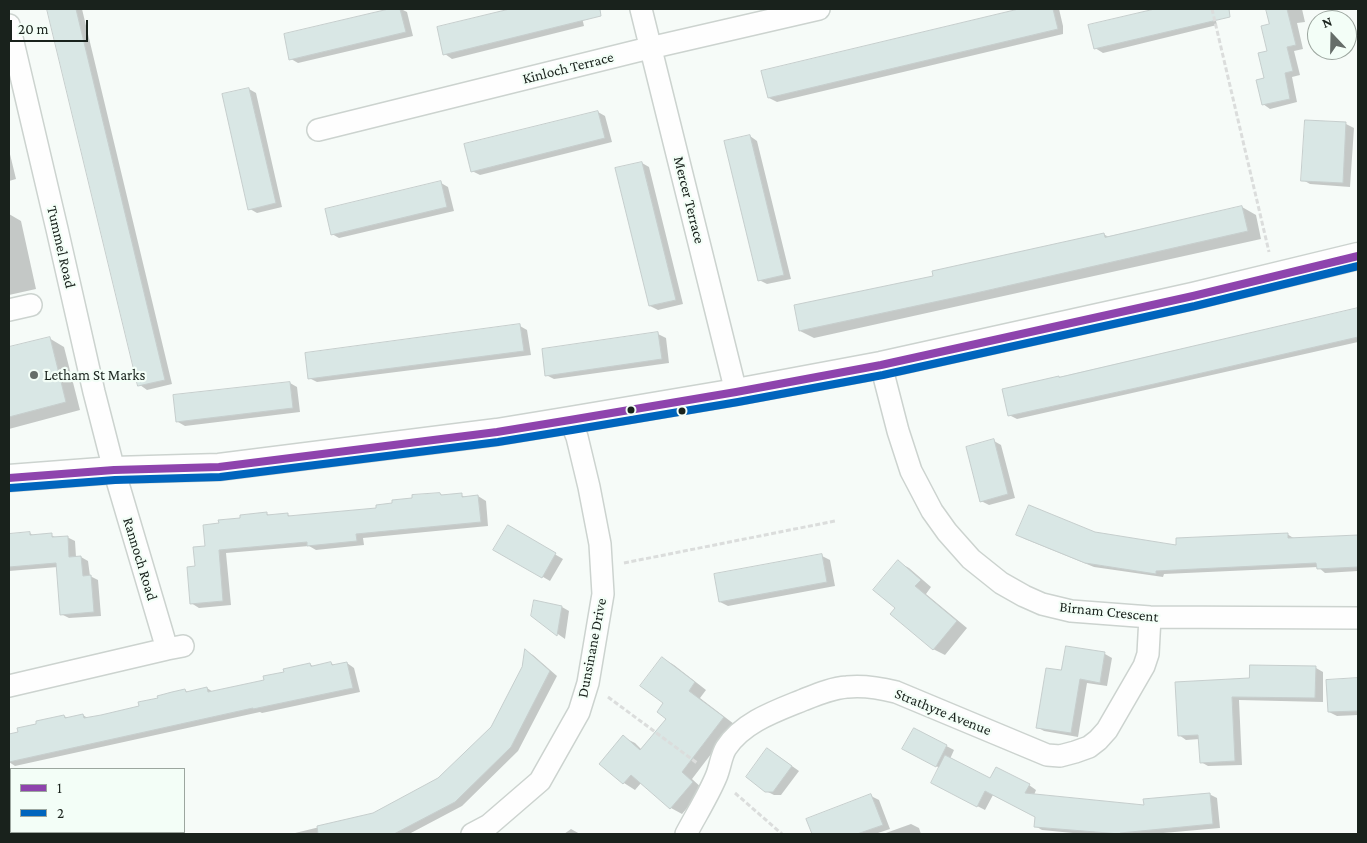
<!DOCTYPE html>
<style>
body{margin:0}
#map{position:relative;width:1367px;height:843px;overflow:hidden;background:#f6fbf8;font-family:"Crimson Pro",serif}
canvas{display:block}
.frame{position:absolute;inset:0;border:10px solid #19221c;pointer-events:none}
.legend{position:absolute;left:10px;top:768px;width:175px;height:65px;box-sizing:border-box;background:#f3fef7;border:1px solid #9ca69f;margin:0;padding:6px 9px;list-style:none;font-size:15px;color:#19221c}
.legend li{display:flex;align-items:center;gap:10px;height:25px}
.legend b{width:25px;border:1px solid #9ca69f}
.north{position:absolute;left:1307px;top:10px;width:50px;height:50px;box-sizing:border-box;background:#f3fef7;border:1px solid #9ca69f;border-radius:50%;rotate:339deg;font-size:14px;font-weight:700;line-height:20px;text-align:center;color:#19221c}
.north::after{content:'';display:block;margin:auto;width:18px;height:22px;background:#666e69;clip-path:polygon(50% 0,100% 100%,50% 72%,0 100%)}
.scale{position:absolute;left:10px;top:20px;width:78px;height:22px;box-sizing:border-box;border:2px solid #19221c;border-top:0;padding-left:6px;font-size:15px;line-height:18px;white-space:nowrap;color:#19221c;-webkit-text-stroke:4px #f3fef7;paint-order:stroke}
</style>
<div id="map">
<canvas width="1367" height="843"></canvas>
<div class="frame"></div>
<ul class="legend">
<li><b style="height:6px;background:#8e44ad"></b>1</li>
<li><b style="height:6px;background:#0065bd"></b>2</li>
</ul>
<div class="north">N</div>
<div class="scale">20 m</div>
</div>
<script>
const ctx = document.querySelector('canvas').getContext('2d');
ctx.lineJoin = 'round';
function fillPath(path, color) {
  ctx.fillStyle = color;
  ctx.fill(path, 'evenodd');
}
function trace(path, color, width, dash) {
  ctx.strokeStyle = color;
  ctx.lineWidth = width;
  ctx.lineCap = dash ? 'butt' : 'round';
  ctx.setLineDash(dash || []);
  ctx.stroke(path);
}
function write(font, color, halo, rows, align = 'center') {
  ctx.font = font + ' "Crimson Pro",serif';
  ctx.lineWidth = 4.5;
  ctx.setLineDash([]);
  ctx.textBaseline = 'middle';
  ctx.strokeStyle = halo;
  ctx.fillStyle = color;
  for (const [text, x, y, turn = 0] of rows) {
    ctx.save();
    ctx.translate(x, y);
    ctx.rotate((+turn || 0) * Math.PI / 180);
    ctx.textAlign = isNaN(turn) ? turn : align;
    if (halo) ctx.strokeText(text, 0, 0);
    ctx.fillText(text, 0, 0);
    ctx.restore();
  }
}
fillPath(new Path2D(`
 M49,9H82L172,384L147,390L140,385Z
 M395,9H401L407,12L413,36L298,63L291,59L285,35Z
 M516,9H580L584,26L452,59L445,54L438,28Z
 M1024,9H1059L1063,26V34L777,102L769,98L763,72Z
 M1160,9H1213L1217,25L1103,53L1095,48L1090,26Z
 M1267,9H1302L1305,22L1297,23L1303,49L1294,51L1300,75L1292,77L1297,102L1270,109L1263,104L1271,25Z
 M249,89L256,93L282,207L257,213L250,209Z
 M598,112L605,116L612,142L480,175L472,171Z
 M1306,122L1346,124L1354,128L1350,187L1310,184L1303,180Z
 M750,136L757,141L791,279L767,284L759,280Z
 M9,150L16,179L9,181Z
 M642,163L649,167L683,304L658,310L650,306Z
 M441,183L448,187L454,211L339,238L332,234Z
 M1242,207L1256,215L1261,239L814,338L800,331L934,277L1103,234L1109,237Z
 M9,214L21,221L36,289L9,295Z
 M1358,310V342L1017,419L1009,415L1060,378Z
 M520,326L527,330L531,355L317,382L309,378Z
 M658,334L666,338L669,363L554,379L546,375Z
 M49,338L64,347L80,410L9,429V349Z
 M290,383L297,387L300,412L185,426L178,422Z
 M994,441L1001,445L1015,498L989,505L981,501Z
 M440,494L444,496L461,495L467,498L478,496L486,501L488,526L363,538L364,545L316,550L309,546L226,553L231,605L199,608L191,603L196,567L206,547L241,519L267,514L271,516L288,515L292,517L377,510L394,504Z
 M508,527L563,559L550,581L495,549Z
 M30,533L34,536L51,535L57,538L67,537L75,541L76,557H81L88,561L90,576L98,580L101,616L69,618L61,614L58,567L9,571V535Z
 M1094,534L1178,546L1287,534L1295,539L1358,536V571L1325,573L1318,567L1164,574L1163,577L1094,567L1025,539L1018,535Z
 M822,556L830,560L835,586L728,606L720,602Z
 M898,562L909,568L931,587L926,594L967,628L945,655L933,649L897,608Z
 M535,602L562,607L569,611L565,639L532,616Z
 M526,651L533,655L557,676L518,751L462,806L409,834H291L373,814L439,779L492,727L523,667Z
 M1105,654L1112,658L1107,686L1087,683L1078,737L1044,731L1037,727L1062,672Z
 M662,658L674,665L706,690L700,698L734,724L692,779L703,789L682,814L671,808L641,783L635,790L624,783L601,764L623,737L635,743L642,750L668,719L665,703Z
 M331,663L336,666L347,663L354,668L360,692L262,713L260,712L15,766L9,762V735L19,733L64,716L68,718L83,715L89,719L141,707L185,690L189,693L207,688L213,692L265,681L310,664L314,667Z
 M1316,668L1323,672V702L1239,700L1242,765L1208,766L1201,762L1200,739L1186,740L1179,735L1251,679Z
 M1358,680V715L1337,716L1329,712L1328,681Z
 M914,729L954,750L950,759L991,780L1029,785L1036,790L1034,795L1145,806L1209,794L1217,798L1220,828L1152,834H1083L1042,830L1035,826L1036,817L993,795L985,810L940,787V768L911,753Z
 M775,754L799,771L781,795H774L766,791Z
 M871,796L879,800L890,829L875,834H814L808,819Z
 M911,824L919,828L921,834H883Z
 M571,829L580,834H564Z`), '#0003');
const building = new Path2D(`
 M47,9H76L165,380L138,386Z
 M389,9H400L406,32L289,60L284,34Z
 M510,9H600L601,16L443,55L437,27Z
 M1019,9H1053L1058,29L768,98L761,71Z
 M1155,9H1229L1230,17L1094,49L1088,25Z
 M1266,9H1287L1296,45L1287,47L1293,71L1285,73L1290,99L1262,105L1256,80L1264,78L1258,53L1267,51L1261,26L1269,24Z
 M249,88L276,203L248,210L222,94Z
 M598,111L605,138L471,172L464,144Z
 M1305,120L1346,122L1343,183L1301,181Z
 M750,135L784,275L758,281L724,141Z
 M642,162L676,300L649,306L615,168Z
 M441,181L447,207L331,235L325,209Z
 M1242,206L1248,231L976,293L799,331L794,305L933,276L932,271L1104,233L1105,237Z
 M1358,308V337L1154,384L1008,416L1002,389L1059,376V377Z
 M520,324L524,351L308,379L305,353Z
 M658,332L662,359L545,376L542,349Z
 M50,337L66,402L9,417V347Z
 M290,382L293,408L176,422L173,395Z
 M994,439L1008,494L980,502L966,447Z
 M440,493L441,495L462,493V497L478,495L481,522L356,534L357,541L307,546V542L219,550L223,601L190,604L187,567L195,566L193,547L205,546L203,525L219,523L218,520L240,518V515L267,512V515L288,513V516L376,508V505L392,503V500L412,498V495Z
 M1029,505L1095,532L1176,545V538L1288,533V538L1358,535V567L1317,569L1316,563L1156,571V574L1085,563L1016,535Z
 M508,525L556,553L542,578L493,550Z
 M30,532V535L52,533V537L68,536L69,557L81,556L83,576L91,575L94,612L60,615L56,563L9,567V534Z
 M822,554L827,582L719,602L714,574Z
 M898,560L921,580L915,586L957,621L933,650L890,614L895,608L873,590Z
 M534,600L562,606L557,636L531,616Z
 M1066,646L1105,652L1100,683L1080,679L1071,733L1036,728L1046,668L1061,670Z
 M525,649L550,671L511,747L455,802L394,834H318L317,826L373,813L438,778L491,727L522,667Z
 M662,657L695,682L689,691L724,717L682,772L693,782L670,809L631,775L623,784L599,764L623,735L640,750L666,719L657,712L663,703L640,686Z
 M331,662L332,665L347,662L353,688L253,709V708L9,762V734L18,732L17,728L36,724V721L64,715L65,718L83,714L84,718L101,715L139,706L138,702L158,698L157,696L172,692L185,689L186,692L207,687L208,692L264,680L263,676L284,672L283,669L310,663L311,666Z
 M1250,665L1316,666L1315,698L1232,697L1235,761L1200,763L1198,735L1178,736L1175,682L1249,678Z
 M1358,678V711L1328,712L1326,680Z
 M914,728L947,745L936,767L902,749Z
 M767,748L792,766L773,792H765L746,777Z
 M945,755L990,778L996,767L1030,784L1025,793L1144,805L1143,799L1210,793L1213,824L1120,833V834L1034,827L1035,817L985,791L977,807L931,783Z
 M871,794L883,825L857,834H812L806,819Z`);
fillPath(building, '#d9e7e5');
trace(building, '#c6cecd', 1);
const minor = new Path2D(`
 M641,9L736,392
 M9,25L57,229L94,392L114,470L167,649
 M318,130L641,50L819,9
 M9,310L31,305
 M881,365L898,431L911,471L932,511L947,532L971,559L1001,583L1024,596L1042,604L1071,611L1150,617L1358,618
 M9,686L167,649L183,646
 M472,834L489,825L540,781L579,712L588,683L603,594L600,544L589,487L577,437L570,420
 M686,834C696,815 708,796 716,777C720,768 721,756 726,748C743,722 776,711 803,700C818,694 832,688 847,687C864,685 880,688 896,692L1047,755L1060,756L1075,752L1089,747L1098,740L1107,730L1144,666L1148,654L1150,617`);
const tertiary = new Path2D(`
 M9,478L114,470L219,467L497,432L570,420L736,392L881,365L1193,296L1358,256`);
trace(minor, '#ccd3cf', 24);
trace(tertiary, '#ccd3cf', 29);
trace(new Path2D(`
 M1212,9L1269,252
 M624,563L835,521
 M608,697L697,763
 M735,793L782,834`), '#dbdddc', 3, [5, 2.5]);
trace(minor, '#fefefe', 21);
trace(tertiary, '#fefefe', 26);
trace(new Path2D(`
 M9,478L114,470L219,467L497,432L570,420L736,392L881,365L1193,296L1358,256`), '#8e44ad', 8);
trace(new Path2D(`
 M10,488L115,480L220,477L498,442L572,430L738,402L883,375L1195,306L1358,266`), '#0065bd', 8);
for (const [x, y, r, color] of [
 [34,375,5,"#666e69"],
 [631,410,4.5,"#19221c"],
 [682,411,4.5,"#19221c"]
]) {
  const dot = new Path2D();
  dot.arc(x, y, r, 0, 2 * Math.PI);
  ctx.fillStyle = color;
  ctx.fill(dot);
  trace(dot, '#f3fef7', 2);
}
write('15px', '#19221c', '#f3fef7', [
 ["Kinloch Terrace",568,68,-14],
 ["Mercer Terrace",689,200,76],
 ["Tummel Road",61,247,77],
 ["Rannoch Road",140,559,73],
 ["Birnam Crescent",1109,612,6],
 ["Dunsinane Drive",592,648,-79],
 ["Strathyre Avenue",943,712,22]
]);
write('15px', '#19221c', '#f3fef7', [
 ["Letham St Marks",44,375]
], 'left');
</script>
